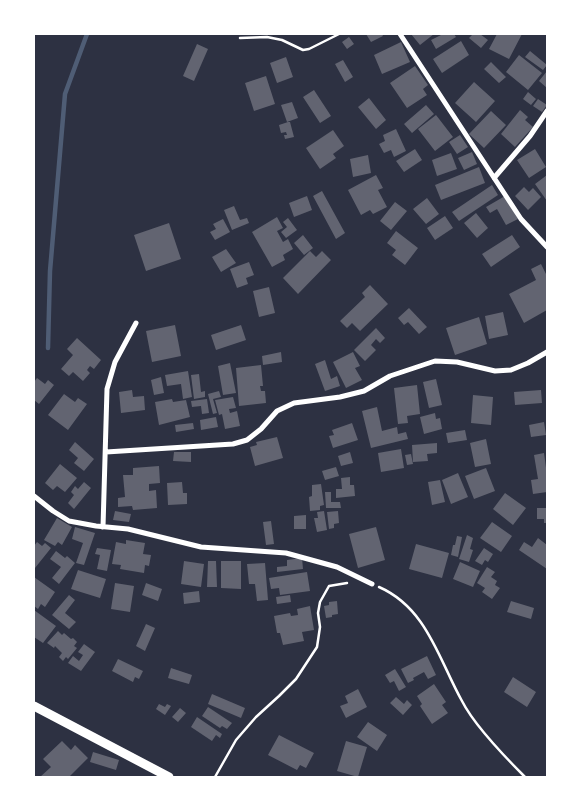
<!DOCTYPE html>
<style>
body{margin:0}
#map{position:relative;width:581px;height:811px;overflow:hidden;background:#2d3142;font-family:Helvetica,sans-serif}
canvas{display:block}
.frame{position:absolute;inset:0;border:35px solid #fff;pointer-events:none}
</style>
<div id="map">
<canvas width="581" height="811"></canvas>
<div class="frame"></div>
</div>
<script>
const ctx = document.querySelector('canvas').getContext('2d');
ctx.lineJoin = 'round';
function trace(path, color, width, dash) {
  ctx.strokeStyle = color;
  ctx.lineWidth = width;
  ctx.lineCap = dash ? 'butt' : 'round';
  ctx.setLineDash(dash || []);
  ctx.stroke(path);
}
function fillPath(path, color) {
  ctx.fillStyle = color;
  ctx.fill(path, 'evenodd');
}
trace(new Path2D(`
 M48,348L50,271L65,94L87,34`), '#4f5d75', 4.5);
fillPath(new Path2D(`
 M366,34H382L383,36L371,42Z
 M411,34H434L420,45Z
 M443,34H454L456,37L436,49L431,40Z
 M473,34H480L488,40L481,48L469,38Z
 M497,34H522L509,59L489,49Z
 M349,37L354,44L347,49L342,42Z
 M461,41L469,55L442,73L433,59Z
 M401,42L410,62L382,74L374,55Z
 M197,44L208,49L194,81L183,76Z
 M530,51L547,65L543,70L525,57Z
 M519,55L542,73L528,90L506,72Z
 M286,57L293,77L277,83L270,63Z
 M343,60L353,77L345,82L335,64Z
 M491,62L506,77L499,83L484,69Z
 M415,66L428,85L423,89L427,95L407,108L390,83Z
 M547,71V88L539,81Z
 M266,76L275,104L254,111L245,83Z
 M474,82L495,101L476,122L455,103Z
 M314,90L331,116L320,123L303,97Z
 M528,92L536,99L531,105L523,99Z
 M369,98L386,120L376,129L358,107Z
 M538,99L547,105L542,112L533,106Z
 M292,102L298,118L287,122L281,105Z
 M426,105L434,114L412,133L404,124Z
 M520,110L528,117L525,120L533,127L515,147L501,134Z
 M491,111L506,125L484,148L469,134Z
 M436,115L453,137L435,151L418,129Z
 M288,122H290L294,137L285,139L284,135H287L286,132L281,133L279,125Z
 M396,129L406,151L394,157L391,150L384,153L379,144L385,141L383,135Z
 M333,130L344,146L333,154L336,158L320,169L306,148Z
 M460,135L468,147L457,154L449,142Z
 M415,149L422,160L404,172L396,161Z
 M535,149L546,167L529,178L517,160Z
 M472,152L477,164L464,170L458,158Z
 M451,153L457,169L437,176L432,160Z
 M368,155L371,173L353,177L350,159Z
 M479,167L485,183L441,200L435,185Z
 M376,175L383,188L378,190L387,207L373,214L370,210L361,215L348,190Z
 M547,175V201L535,184Z
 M492,185L498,195L459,221L452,212Z
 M524,187L529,192L533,188L541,197L528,210L515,196Z
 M322,191L345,233L336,239L313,196Z
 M307,196L312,210L294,217L289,203Z
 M505,196L518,219L506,225L497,209L490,213L486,207Z
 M427,198L439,214L426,224L413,209Z
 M395,202L407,211L391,230L380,221Z
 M234,206L240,220L247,218L249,223L232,230L224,210Z
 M476,213L488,228L477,238L464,223Z
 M445,216L453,228L435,240L427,228Z
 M277,217L283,228L277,231L283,242L288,239L293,249L283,255L285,260L272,267L252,232Z
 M288,218L297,230L286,238L281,232L287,227L283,222Z
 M223,219L230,232L215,240L210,232L216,229L213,224Z
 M169,223L181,259L146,271L134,235Z
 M396,231L418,248L405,265L392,255L396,250L387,243Z
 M303,235L313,248L304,255L294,243Z
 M512,235L520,247L491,267L482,254Z
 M226,249L236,263L221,272L212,257Z
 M310,251L316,257L322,251L331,260L298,294L283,278Z
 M249,262L254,275L246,278L248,284L237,288L230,269Z
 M541,264L547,276V310L524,323L509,294L536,280L531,269Z
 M370,285L388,304L360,331L352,323L347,328L340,321L365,297L362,293Z
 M269,287L275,313L259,317L253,291Z
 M409,308L427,327L419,334L408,322L404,325L398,318Z
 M503,312L508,335L489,339L485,316Z
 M479,317L487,344L455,355L446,328Z
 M175,325L181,356L152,362L146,331Z
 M241,325L246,340L216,350L211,335Z
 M376,328L385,338L380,343L376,339L371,345L376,350L365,361L354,350Z
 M77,338L101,360L94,369L90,366L87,370L90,373L83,381L73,372L69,376L61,369L73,355L67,349Z
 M281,352L282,362L263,365L262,356Z
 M353,352L360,366L355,368L362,380L346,388L333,362Z
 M325,360L331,379L337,376L340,386L325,391L315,364Z
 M230,363L236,393L223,395L218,366Z
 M261,365L263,386H260L261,391H265L266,403L239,406L236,368Z
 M188,371L192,397L183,399L181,384L167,386L165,375Z
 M199,374L201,392L205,391V397L194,399L191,375Z
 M161,377L164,393L154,395L151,380Z
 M37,378L45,384L48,380L54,385L39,404L34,400V382Z
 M436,379L442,405L429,408L423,382Z
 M417,385L420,414L407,416L408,423L398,424L394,388Z
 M132,390L133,397L144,396L145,410L121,413L119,392Z
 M541,390L542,403L515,405L514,392Z
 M219,391L221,397L213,399L217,413L213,414L208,394Z
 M64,394L75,402L78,398L87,404L68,430L48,415Z
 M473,395L493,397L491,425L471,423Z
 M233,397L236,408L229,409L230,413L237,411L240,426L225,429L222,414L219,415L215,400Z
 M172,399L173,402L186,400L190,417L159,425L155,402Z
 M207,399L209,413L202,414L201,406L192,407L191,401Z
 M377,407L382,431L397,427L398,434L406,432L408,439L371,448L362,411Z
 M435,413L436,419L440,418L442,429L424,434L420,417Z
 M216,417L218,427L201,430L200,420Z
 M544,422L546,435L531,437L529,425Z
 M193,423L194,429L176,432L175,425Z
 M352,423L358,440L333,448L329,436L334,435L332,430Z
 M465,430L467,440L448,443L446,433Z
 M277,437L283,458L255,466L250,447L257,445L256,442Z
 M486,439L491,464L475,467L470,443Z
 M75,442L94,459L84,471L74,463L78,458L69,450Z
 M437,443V453L427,454L428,461L413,462L412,445Z
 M401,449L404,468L381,472L378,453Z
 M174,452H191V462L173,461Z
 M350,452L353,463L341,466L338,456Z
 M544,453L547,475V492L533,494L531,480L538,479L534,455Z
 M411,454L413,464L407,465L405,455Z
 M60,464L77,478L65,492L57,486L53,490L45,483Z
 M159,466L160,483L149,484V491L156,490L157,508L133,510L132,506L118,507V498L125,497L123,475H133V468Z
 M336,467L339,476L325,480L322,471Z
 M486,468L495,491L474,499L465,476Z
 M458,473L468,497L451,504L442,480Z
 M350,477V485H354L355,496L336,498V489H342L341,478Z
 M440,480L445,502L432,505L428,482Z
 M84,482L91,488L74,509L68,503L74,495L71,492L75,486L78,489Z
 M182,482L183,493H187V504L168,505L167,483Z
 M321,484L324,505L320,506V510L310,511L309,497L312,496V485Z
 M325,492H331V502H340L341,508H326Z
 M505,493L526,508L513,525L493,509Z
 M537,508H547V523H544V519H537Z
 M115,511L131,514L129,522L113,520Z
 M324,511L327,530L317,532L314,518H318L317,512Z
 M338,511L339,523L334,524V528L329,529L327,512Z
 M306,515V529H294V516Z
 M57,518L72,527L62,545L58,542L55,546L44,540Z
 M271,521L274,544L266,545L263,522Z
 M492,522L512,536L501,552L480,538Z
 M75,527L95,533L84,565L76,563L83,543L72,539Z
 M376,527L385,560L358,568L349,534Z
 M467,535L473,538L470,549L473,550L469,562L459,559Z
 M457,536L462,537L458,557L451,555L453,545H455Z
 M538,538L547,545V569L519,550L524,542L532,547Z
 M126,540L145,543L143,554L151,555L149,566L145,565L144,573L120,569L121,565L112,564L116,542L126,544Z
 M37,542L42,546L45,543L51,548L35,568L34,567V546Z
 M416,544L449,553L442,578L409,569Z
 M97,548L111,550L107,571L97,569L100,555L95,554Z
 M484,548L493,554L488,562L485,560L482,565L475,561Z
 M56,551L65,558L67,556L75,563L59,584L52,578L61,567L50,559Z
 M302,558L303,569L277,572V567L287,566V560Z
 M184,561L204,564L201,587L181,584Z
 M208,561H216L217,587H207Z
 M221,561H241V589L221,588Z
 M460,562L480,571L473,587L453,579Z
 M265,563L268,600L257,601L255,584H249L247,564Z
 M487,567L495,572L491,577L497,581L495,585L500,588L492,599L482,592L485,588L477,583Z
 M78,570L106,579L100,598L71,589Z
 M307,572L310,591L280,595L279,588L271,589L269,578Z
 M34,577L55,592L45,607L41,604L38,609L34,606Z
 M115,583L134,586L130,612L111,609Z
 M146,583L162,589L158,601L142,595Z
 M199,591L200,602L184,604L183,593Z
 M69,595L75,600L65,613L76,622L69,629L52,615Z
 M290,595L291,602L277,604L276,597Z
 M337,601L338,614L332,615V617L326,618L324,606L329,605V602Z
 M511,601L534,608L531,619L507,612Z
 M310,606L314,630L302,632L304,641L283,645L280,633H277L274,616L290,613L291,616L298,615L297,609Z
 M34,610L56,626L43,643L34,637Z
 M146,624L155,628L145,651L136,646Z
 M58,631L62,635L64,633L71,639L73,638L77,642L74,646L77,648L68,659L66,657L63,661L59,657L62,653L55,646L54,648L47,643Z
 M84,644L95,652L81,671L68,663L73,656L79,661L83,655L78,652Z
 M427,656L436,675L428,679L424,672L413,678L414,680L408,683L401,669Z
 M118,659L143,671L139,679L135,677L133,682L112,671Z
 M171,668L192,675L189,684L168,678Z
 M395,669L406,687L399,691L394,681L390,683L385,675Z
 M513,677L536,692L527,707L504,692Z
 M434,684L446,702L442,705L448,713L432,724L420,706L422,704L417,696Z
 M358,689L367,707L346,718L340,706L348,703L345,696Z
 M212,694L245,708L241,718L208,704Z
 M396,697L404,704L407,700L412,705L403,715L390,703Z
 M159,704L165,707L167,704L171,706L165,715L156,709Z
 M208,707L232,723L227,729L222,726L220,728L202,716Z
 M180,708L186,713L178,722L172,717Z
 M197,717L222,734L220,738L216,735L212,741L191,727Z
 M368,722L387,735L377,751L357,737Z
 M279,735L314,753L306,768L300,765L297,770L268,755Z
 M62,741L71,750L75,745L88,758L69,777H40L51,767L43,759Z
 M346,741L367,747L358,777L337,771Z
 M93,752L119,760L116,770L90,762Z`), '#626471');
trace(new Path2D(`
 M240,38L267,37L282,40L303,50L309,49L339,34
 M379,587C427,608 439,660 462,701C474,725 506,758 525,777
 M215,777L236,740L256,717L279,696L296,679L317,647L320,627L318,613L320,602L329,586L347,583`), '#fff', 2.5);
trace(new Path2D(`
 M400,34L521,219L547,247
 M494,178L530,136L547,111
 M106,452L233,444L247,440L261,429L277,411L294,403L340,397L364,391L390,376L435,361L457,362L495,371L511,370L528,363L547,352
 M34,496L53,511L69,521L96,526L128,529L201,547L286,553L337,567L372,584
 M103,527L107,389L115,362L136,323`), '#fff', 5);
trace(new Path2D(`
 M34,706L169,777`), '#fff', 9);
</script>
